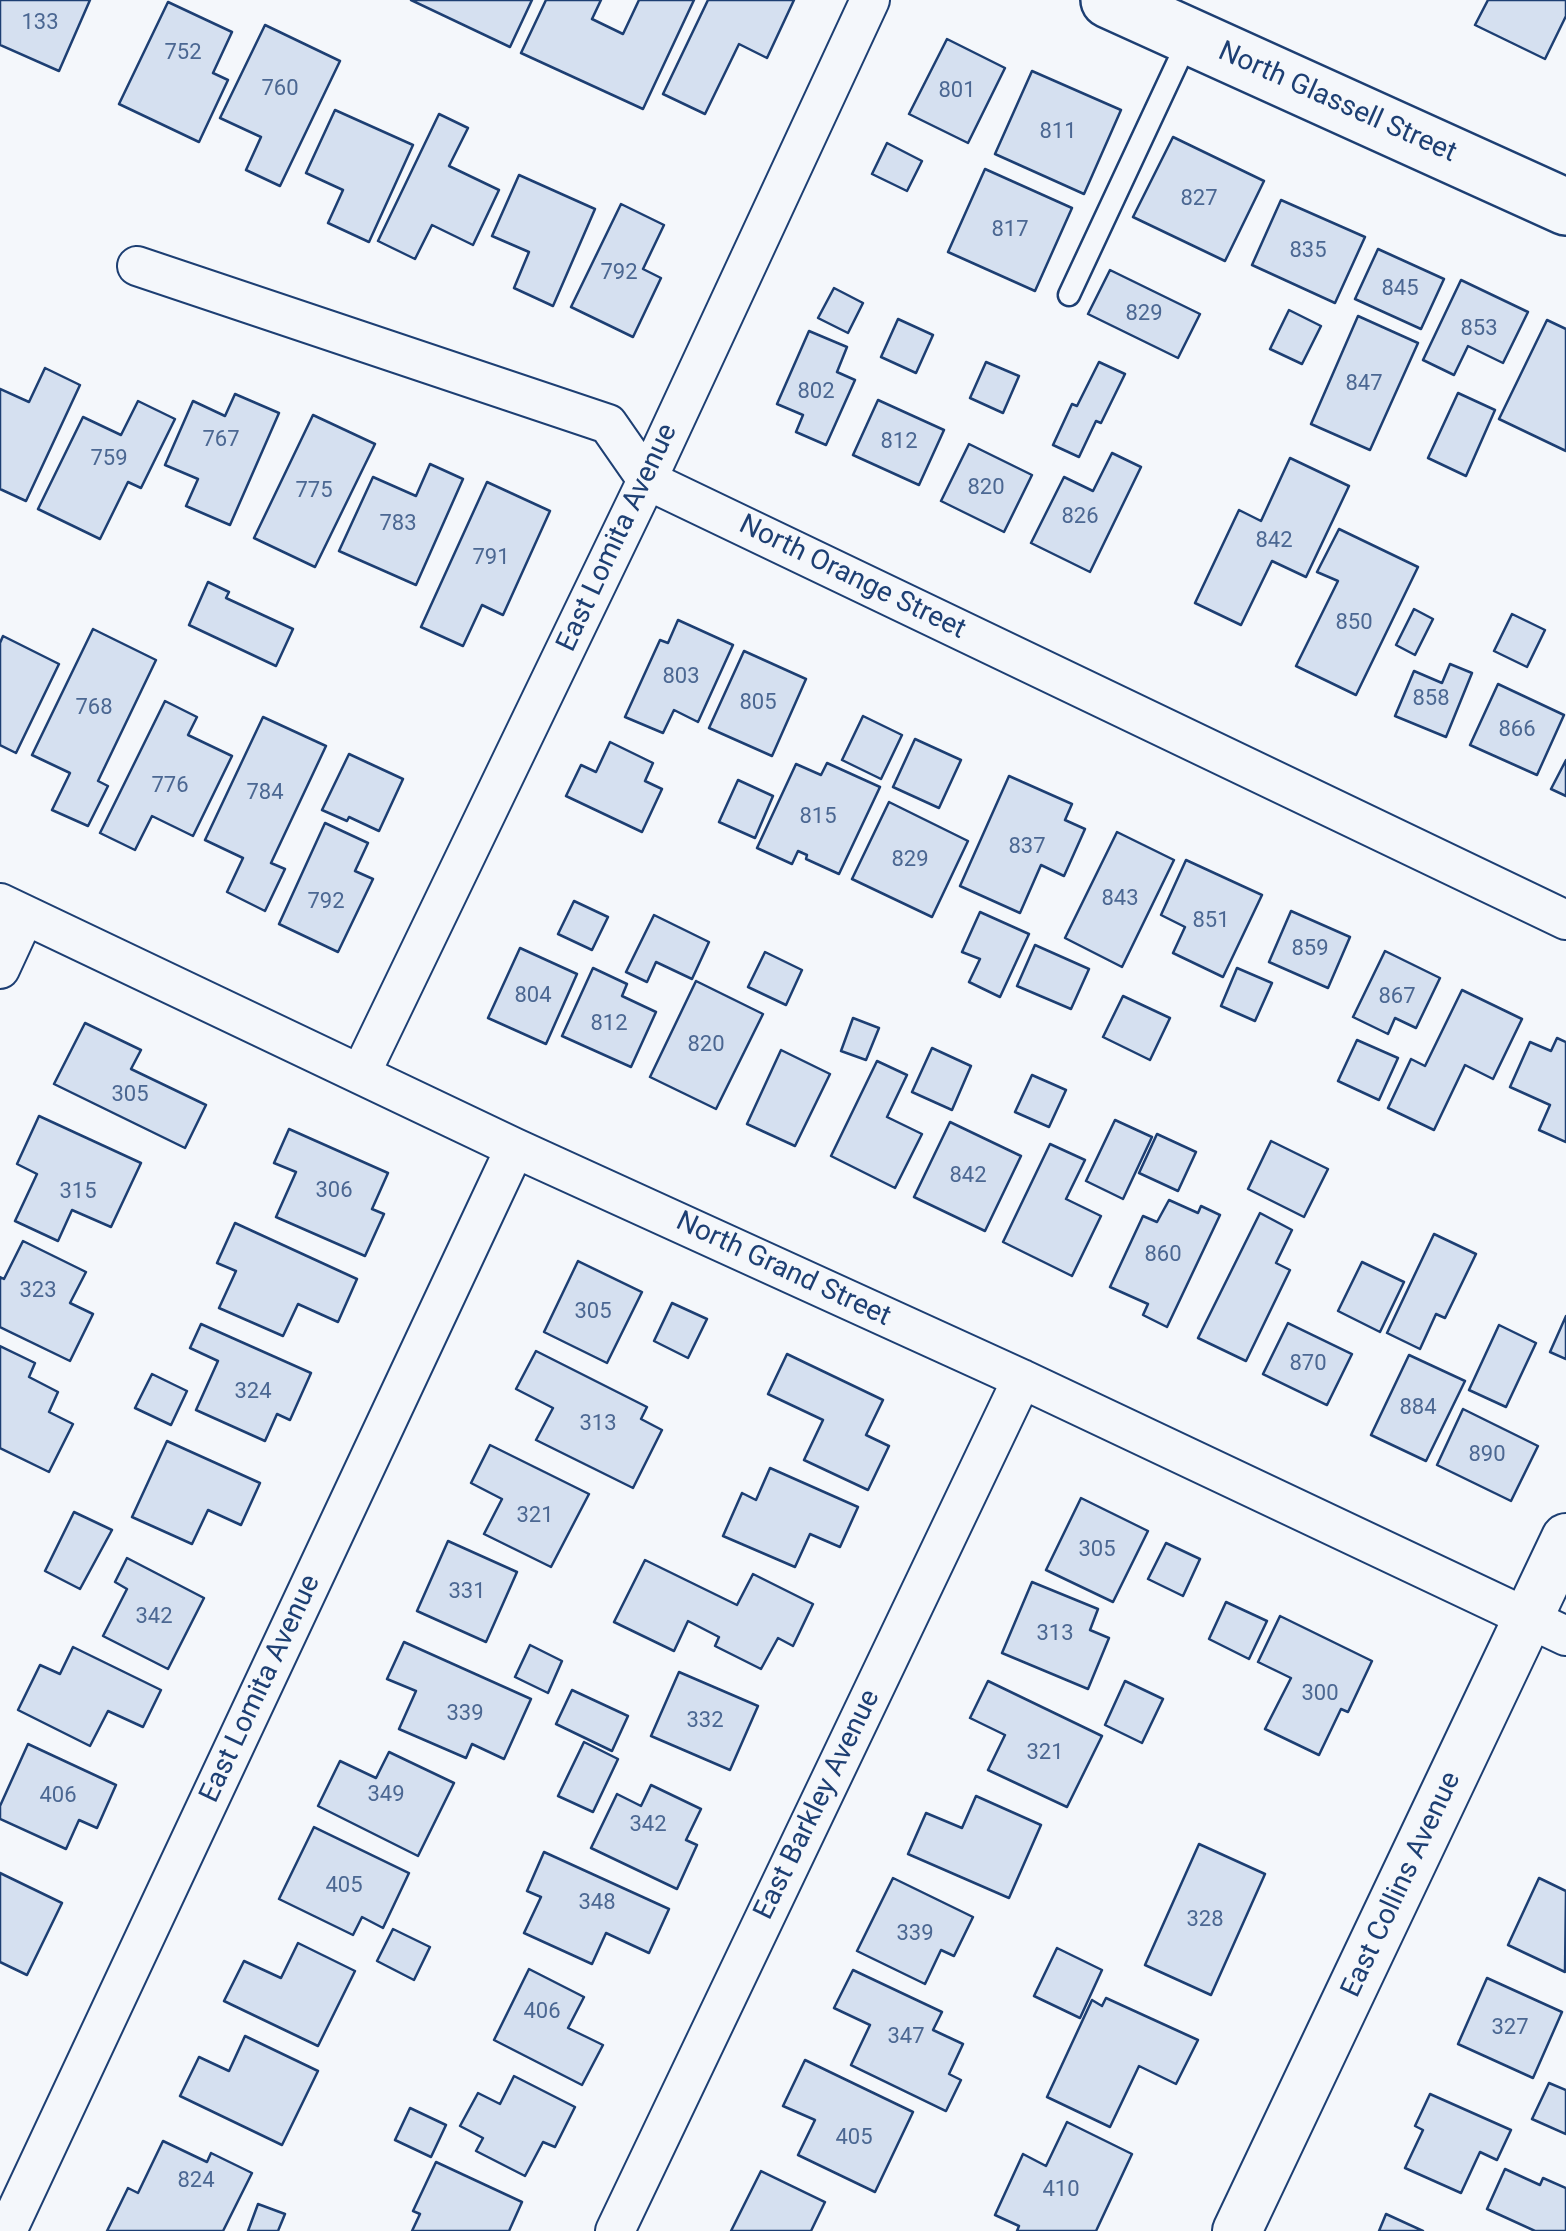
<!DOCTYPE html>
<style>
body{margin:0}
canvas{display:block;background:#f4f7fb}
</style>
<canvas width="1566" height="2231"></canvas>
<script>
const ctx = document.querySelector('canvas').getContext('2d');
ctx.lineJoin = 'round';
function fillPath(path, color) {
  ctx.fillStyle = color;
  ctx.fill(path, 'evenodd');
}
function trace(path, color, width, dash) {
  ctx.strokeStyle = color;
  ctx.lineWidth = width;
  ctx.lineCap = dash ? 'butt' : 'round';
  ctx.setLineDash(dash || []);
  ctx.stroke(path);
}
function write(font, color, halo, rows, align = 'center') {
  ctx.font = font + ' Roboto,sans-serif';
  ctx.lineWidth = 8;
  ctx.setLineDash([]);
  ctx.textBaseline = 'middle';
  ctx.strokeStyle = halo;
  ctx.fillStyle = color;
  for (const [text, x, y, turn = 0] of rows) {
    ctx.save();
    ctx.translate(x, y);
    ctx.rotate((+turn || 0) * Math.PI / 180);
    ctx.textAlign = isNaN(turn) ? turn : align;
    if (halo) ctx.strokeText(text, 0, 0);
    ctx.fillText(text, 0, 0);
    ctx.restore();
  }
}
const building = new Path2D(`
 M0,0H90L59,71L0,45Z
 M411,0H532L510,47Z
 M546,0H601L592,19L623,34L639,0H694L643,109L521,53Z
 M708,0H794L767,58L739,44L705,114L663,94Z
 M1488,0H1566V16L1545,59L1475,25Z
 M168,2L232,32L213,73L228,80L199,142L119,104Z
 M265,25L340,61L280,186L246,170L261,137L220,118Z
 M947,39L1005,68L968,143L909,114Z
 M1032,71L1121,110L1084,194L995,154Z
 M335,110L413,145L369,242L328,223L343,190L306,173Z
 M439,114L468,128L449,166L499,190L473,245L432,225L415,259L378,241Z
 M1173,137L1264,181L1225,261L1133,217Z
 M887,143L922,161L907,191L872,174Z
 M985,169L1072,208L1035,291L948,252Z
 M519,175L595,209L553,306L514,288L529,252L492,236Z
 M1281,200L1365,237L1335,303L1252,265Z
 M621,204L664,225L643,269L661,278L633,337L571,307Z
 M1378,249L1444,279L1421,329L1355,299Z
 M1110,270L1200,314L1178,358L1088,314Z
 M1461,280L1528,312L1503,363L1468,346L1454,375L1423,360Z
 M834,288L863,303L848,333L818,318Z
 M1289,310L1321,326L1302,364L1270,349Z
 M1358,316L1418,343L1370,450L1311,424Z
 M898,319L933,335L916,373L881,357Z
 M1547,320L1566,329V451L1499,419Z
 M809,331L847,347L837,372L855,380L826,445L796,432L803,415L777,404Z
 M986,362L1019,376L1003,413L970,398Z
 M1099,362L1125,374L1101,423L1096,421L1079,457L1053,445L1072,404L1077,406Z
 M45,368L80,385L26,501L0,489V389L29,402Z
 M1458,393L1495,410L1466,476L1428,458Z
 M235,394L279,413L230,525L186,506L198,479L165,465L193,401L225,416Z
 M878,400L944,430L919,485L853,455Z
 M138,401L175,419L141,488L128,482L100,539L38,509L83,417L121,435Z
 M313,415L375,444L315,567L254,538Z
 M969,444L1032,475L1004,532L941,501Z
 M1112,453L1141,467L1090,572L1031,543L1064,477L1093,491Z
 M1290,458L1349,486L1306,577L1272,561L1241,625L1195,603L1239,510L1261,521Z
 M430,464L463,479L416,585L339,551L373,477L416,496Z
 M487,482L550,511L503,615L482,605L463,646L421,627Z
 M1339,529L1418,567L1356,695L1296,666L1338,581L1317,572Z
 M208,582L229,592L226,598L293,629L276,666L189,625Z
 M1414,609L1433,619L1415,655L1396,645Z
 M1512,614L1545,630L1527,667L1494,651Z
 M678,620L733,645L698,722L674,710L663,733L625,717L660,640L668,643Z
 M93,629L156,660L98,781L108,786L88,826L52,810L70,773L32,755Z
 M3,636L59,664L16,753L0,745V643Z
 M744,651L806,679L772,756L709,728Z
 M1450,664L1472,673L1446,737L1395,716L1414,671L1442,683Z
 M1498,684L1564,715L1537,775L1470,745Z
 M165,701L197,717L188,735L232,756L193,836L152,816L135,850L100,833Z
 M863,716L902,735L881,779L842,760Z
 M263,717L326,746L271,863L285,869L265,911L227,892L243,858L205,840Z
 M915,739L961,760L939,808L893,787Z
 M610,742L653,763L645,781L662,789L642,832L566,796L581,765L596,772Z
 M349,754L403,779L379,831L349,817L347,821L322,810Z
 M1566,760V796L1551,789Z
 M827,763L880,787L839,874L806,859L807,855L798,851L792,864L757,848L796,764L821,775Z
 M1009,776L1072,804L1065,820L1085,829L1064,876L1041,865L1020,913L960,886Z
 M738,780L773,796L755,838L719,822Z
 M889,802L968,841L932,917L852,879Z
 M325,823L368,843L355,871L373,879L338,952L279,924Z
 M1117,832L1174,860L1122,967L1065,938Z
 M1186,860L1262,895L1223,977L1173,953L1185,927L1161,915Z
 M574,901L608,917L592,950L558,934Z
 M1291,911L1350,937L1328,988L1269,962Z
 M980,912L1029,934L1000,997L969,982L980,959L962,952Z
 M654,915L709,942L692,979L656,962L647,982L626,972Z
 M1035,945L1089,969L1071,1009L1017,986Z
 M520,948L577,974L546,1044L488,1018Z
 M1385,951L1440,978L1416,1028L1395,1018L1388,1034L1353,1017Z
 M765,952L802,970L786,1005L748,987Z
 M593,968L627,984L622,996L656,1012L631,1067L562,1036Z
 M1237,968L1272,983L1255,1021L1221,1006Z
 M696,981L763,1014L716,1109L650,1077Z
 M1462,990L1522,1019L1493,1079L1465,1065L1434,1130L1388,1108L1411,1059L1425,1066Z
 M1123,996L1170,1018L1150,1060L1103,1037Z
 M853,1018L879,1028L866,1060L841,1051Z
 M85,1023L141,1050L131,1069L206,1105L185,1148L54,1084Z
 M1557,1038L1566,1042V1142L1539,1130L1550,1105L1510,1087L1530,1042L1551,1051Z
 M1357,1040L1398,1058L1379,1100L1338,1081Z
 M932,1048L971,1066L952,1110L912,1092Z
 M781,1050L830,1074L795,1146L747,1124Z
 M877,1061L907,1075L887,1117L922,1134L895,1188L831,1156Z
 M1032,1075L1066,1090L1049,1127L1015,1112Z
 M39,1116L141,1163L111,1227L72,1210L58,1241L15,1221L37,1174L17,1164Z
 M1115,1120L1152,1137L1123,1199L1086,1181Z
 M950,1122L1021,1156L985,1231L914,1197Z
 M289,1129L388,1173L372,1209L384,1214L365,1256L276,1217L296,1172L274,1163Z
 M1157,1134L1196,1152L1178,1191L1139,1173Z
 M1271,1141L1328,1169L1304,1217L1248,1189Z
 M1050,1144L1085,1160L1066,1199L1101,1216L1072,1276L1003,1242Z
 M1169,1200L1198,1213L1201,1206L1220,1215L1167,1327L1143,1315L1148,1304L1110,1287L1143,1216L1157,1222Z
 M1260,1213L1292,1230L1276,1263L1290,1270L1246,1361L1198,1338Z
 M235,1223L357,1279L338,1322L298,1304L283,1336L219,1308L236,1271L217,1263Z
 M1434,1234L1476,1254L1445,1318L1436,1314L1420,1349L1387,1333Z
 M23,1241L86,1272L70,1303L93,1314L70,1361L0,1327V1277L4,1279Z
 M578,1261L642,1292L607,1363L544,1332Z
 M1362,1262L1404,1282L1380,1332L1338,1311Z
 M672,1303L707,1319L688,1358L654,1341Z
 M1566,1316V1359L1550,1352Z
 M1288,1323L1352,1354L1327,1405L1263,1374Z
 M201,1324L311,1373L290,1420L277,1414L265,1441L196,1410L218,1361L190,1348Z
 M1499,1325L1536,1343L1506,1407L1469,1390Z
 M0,1346L35,1363L29,1377L58,1392L49,1412L73,1424L49,1472L0,1448Z
 M536,1351L647,1407L641,1419L662,1430L633,1488L536,1440L553,1408L516,1389Z
 M787,1354L883,1400L866,1435L889,1446L868,1490L804,1460L823,1420L768,1394Z
 M1409,1355L1465,1381L1426,1461L1371,1435Z
 M152,1374L187,1391L171,1425L135,1408Z
 M1463,1409L1538,1446L1511,1501L1437,1465Z
 M167,1441L260,1483L241,1525L208,1510L192,1544L132,1517Z
 M490,1445L589,1494L551,1567L484,1534L502,1499L471,1483Z
 M770,1468L858,1507L840,1547L810,1534L795,1567L723,1536L742,1493L756,1500Z
 M1081,1498L1148,1531L1113,1602L1046,1570Z
 M74,1512L112,1530L80,1589L45,1571Z
 M448,1541L517,1572L486,1642L417,1611Z
 M1166,1543L1200,1559L1183,1596L1148,1579Z
 M127,1558L204,1598L168,1669L103,1636L127,1589L115,1582Z
 M645,1560L737,1605L753,1574L813,1604L793,1646L778,1638L761,1669L715,1646L719,1637L688,1621L674,1651L614,1622Z
 M1032,1582L1098,1609L1090,1630L1109,1638L1088,1689L1002,1653Z
 M1226,1602L1267,1621L1249,1659L1209,1639Z
 M1280,1616L1372,1661L1348,1712L1341,1709L1319,1755L1265,1729L1291,1678L1258,1662Z
 M404,1642L531,1699L504,1759L472,1744L466,1758L399,1729L416,1691L387,1679Z
 M530,1645L562,1661L548,1693L515,1677Z
 M73,1647L161,1690L143,1727L108,1711L90,1746L18,1710L40,1665L60,1674Z
 M679,1672L758,1706L730,1770L651,1736Z
 M988,1681L1102,1736L1067,1807L988,1770L1005,1735L970,1718Z
 M1125,1681L1163,1699L1142,1743L1105,1725Z
 M572,1690L628,1716L612,1751L556,1724Z
 M584,1742L618,1759L593,1812L558,1796Z
 M28,1744L116,1785L97,1828L79,1820L66,1849L0,1819V1806Z
 M389,1752L454,1783L418,1856L318,1806L340,1761L376,1778Z
 M651,1785L701,1809L686,1840L697,1845L677,1889L591,1848L617,1794L641,1806Z
 M976,1796L1041,1825L1009,1898L908,1854L926,1813L962,1828Z
 M314,1827L409,1873L383,1928L362,1917L353,1935L279,1899Z
 M1199,1844L1265,1874L1211,1995L1145,1965Z
 M544,1852L669,1909L649,1953L606,1933L592,1964L524,1933L541,1897L527,1891Z
 M0,1873L62,1903L27,1975L0,1962Z
 M893,1878L973,1917L954,1956L941,1950L925,1984L857,1951Z
 M1539,1878L1566,1891L1565,1972L1508,1945Z
 M393,1929L430,1947L414,1980L377,1961Z
 M298,1943L355,1971L318,2046L224,2001L244,1961L281,1978Z
 M1057,1948L1102,1970L1080,2018L1034,1996Z
 M529,1969L584,1997L568,2028L603,2045L582,2085L494,2040Z
 M853,1970L942,2012L933,2030L963,2044L949,2074L961,2080L946,2111L851,2065L870,2025L834,2008Z
 M1487,1978L1562,2012L1533,2078L1458,2044Z
 M1106,1998L1198,2040L1176,2084L1139,2066L1110,2127L1047,2097L1092,2000L1102,2006Z
 M245,2036L318,2071L282,2145L180,2096L199,2057L229,2071Z
 M805,2060L913,2112L875,2192L798,2155L815,2120L783,2106Z
 M514,2076L575,2107L555,2147L543,2142L525,2176L476,2151L483,2138L460,2126L478,2093L500,2104Z
 M1549,2083L1566,2090V2134L1532,2119Z
 M1430,2094L1511,2130L1497,2160L1480,2152L1461,2193L1405,2168L1423,2130L1415,2126Z
 M410,2108L446,2125L431,2157L395,2140Z
 M1067,2122L1132,2154L1096,2231H1017L1019,2226L995,2215L1023,2154L1046,2166Z
 M163,2141L207,2162L211,2153L252,2173L223,2231H107L128,2188L138,2193Z
 M436,2162L522,2202L509,2231H412L420,2214L413,2211Z
 M1505,2169L1540,2185L1543,2178L1566,2188V2231H1535L1487,2209Z
 M761,2171L825,2202L811,2231H731Z
 M258,2204L285,2214L278,2231H248Z
 M1386,2214L1423,2231H1379Z`);
fillPath(building, '#d5e0f0');
trace(building, '#1d3f73', 2.5);
const service = new Path2D(`
 M1069,295L1189,38`);
const minor = new Path2D(`
 M137,266L608,424L647,480L1566,920
 M0,903L515,1148L1022,1379L1566,1636
 M0,969L25,915
 M361,1073L647,480L870,0
 M7,2231L515,1148
 M615,2231L1022,1379`);
const tertiary = new Path2D(`
 M1237,2231L1566,1538`);
const secondary = new Path2D(`
 M1109,0L1566,207`);
trace(service, '#1d3f73', 25);
trace(minor, '#1d3f73', 42);
trace(tertiary, '#1d3f73', 52);
trace(secondary, '#1d3f73', 60);
trace(service, '#f4f7fb', 20);
trace(minor, '#f4f7fb', 38);
trace(tertiary, '#f4f7fb', 48);
trace(secondary, '#f4f7fb', 55);
write('22px', '#4b6792', null, [
 ["133",40,23],
 ["752",183,53],
 ["760",280,89],
 ["801",957,91],
 ["811",1058,132],
 ["827",1199,199],
 ["817",1010,230],
 ["835",1308,251],
 ["792",619,273],
 ["845",1400,289],
 ["829",1144,314],
 ["853",1479,329],
 ["847",1364,384],
 ["802",816,392],
 ["767",221,440],
 ["812",899,442],
 ["759",109,459],
 ["820",986,488],
 ["775",314,491],
 ["826",1080,517],
 ["783",398,524],
 ["842",1274,541],
 ["791",491,558],
 ["850",1354,623],
 ["803",681,677],
 ["858",1431,699],
 ["805",758,703],
 ["768",94,708],
 ["866",1517,730],
 ["776",170,786],
 ["784",265,793],
 ["815",818,817],
 ["837",1027,847],
 ["829",910,860],
 ["843",1120,899],
 ["792",326,902],
 ["851",1211,921],
 ["859",1310,949],
 ["804",533,996],
 ["867",1397,997],
 ["812",609,1024],
 ["820",706,1045],
 ["305",130,1095],
 ["842",968,1176],
 ["306",334,1191],
 ["315",78,1192],
 ["860",1163,1255],
 ["323",38,1291],
 ["305",593,1312],
 ["870",1308,1364],
 ["324",253,1392],
 ["884",1418,1408],
 ["313",598,1424],
 ["890",1487,1455],
 ["321",535,1516],
 ["305",1097,1550],
 ["331",467,1592],
 ["342",154,1617],
 ["313",1055,1634],
 ["300",1320,1694],
 ["339",465,1714],
 ["332",705,1721],
 ["321",1045,1753],
 ["349",386,1795],
 ["406",58,1796],
 ["342",648,1825],
 ["405",344,1886],
 ["348",597,1903],
 ["328",1205,1920],
 ["339",915,1934],
 ["406",542,2012],
 ["327",1510,2028],
 ["347",906,2037],
 ["405",854,2138],
 ["824",196,2181],
 ["410",1061,2190]
]);
write('28px', '#1d3f73', '#f4f7fb', [
 ["North Glassell Street",1337,103,24],
 ["East Lomita Avenue",618,538,-65],
 ["North Orange Street",852,578,26],
 ["North Grand Street",783,1270,25],
 ["East Lomita Avenue",261,1689,-65],
 ["East Barkley Avenue",818,1805,-64],
 ["East Collins Avenue",1402,1885,-65]
]);
</script>
